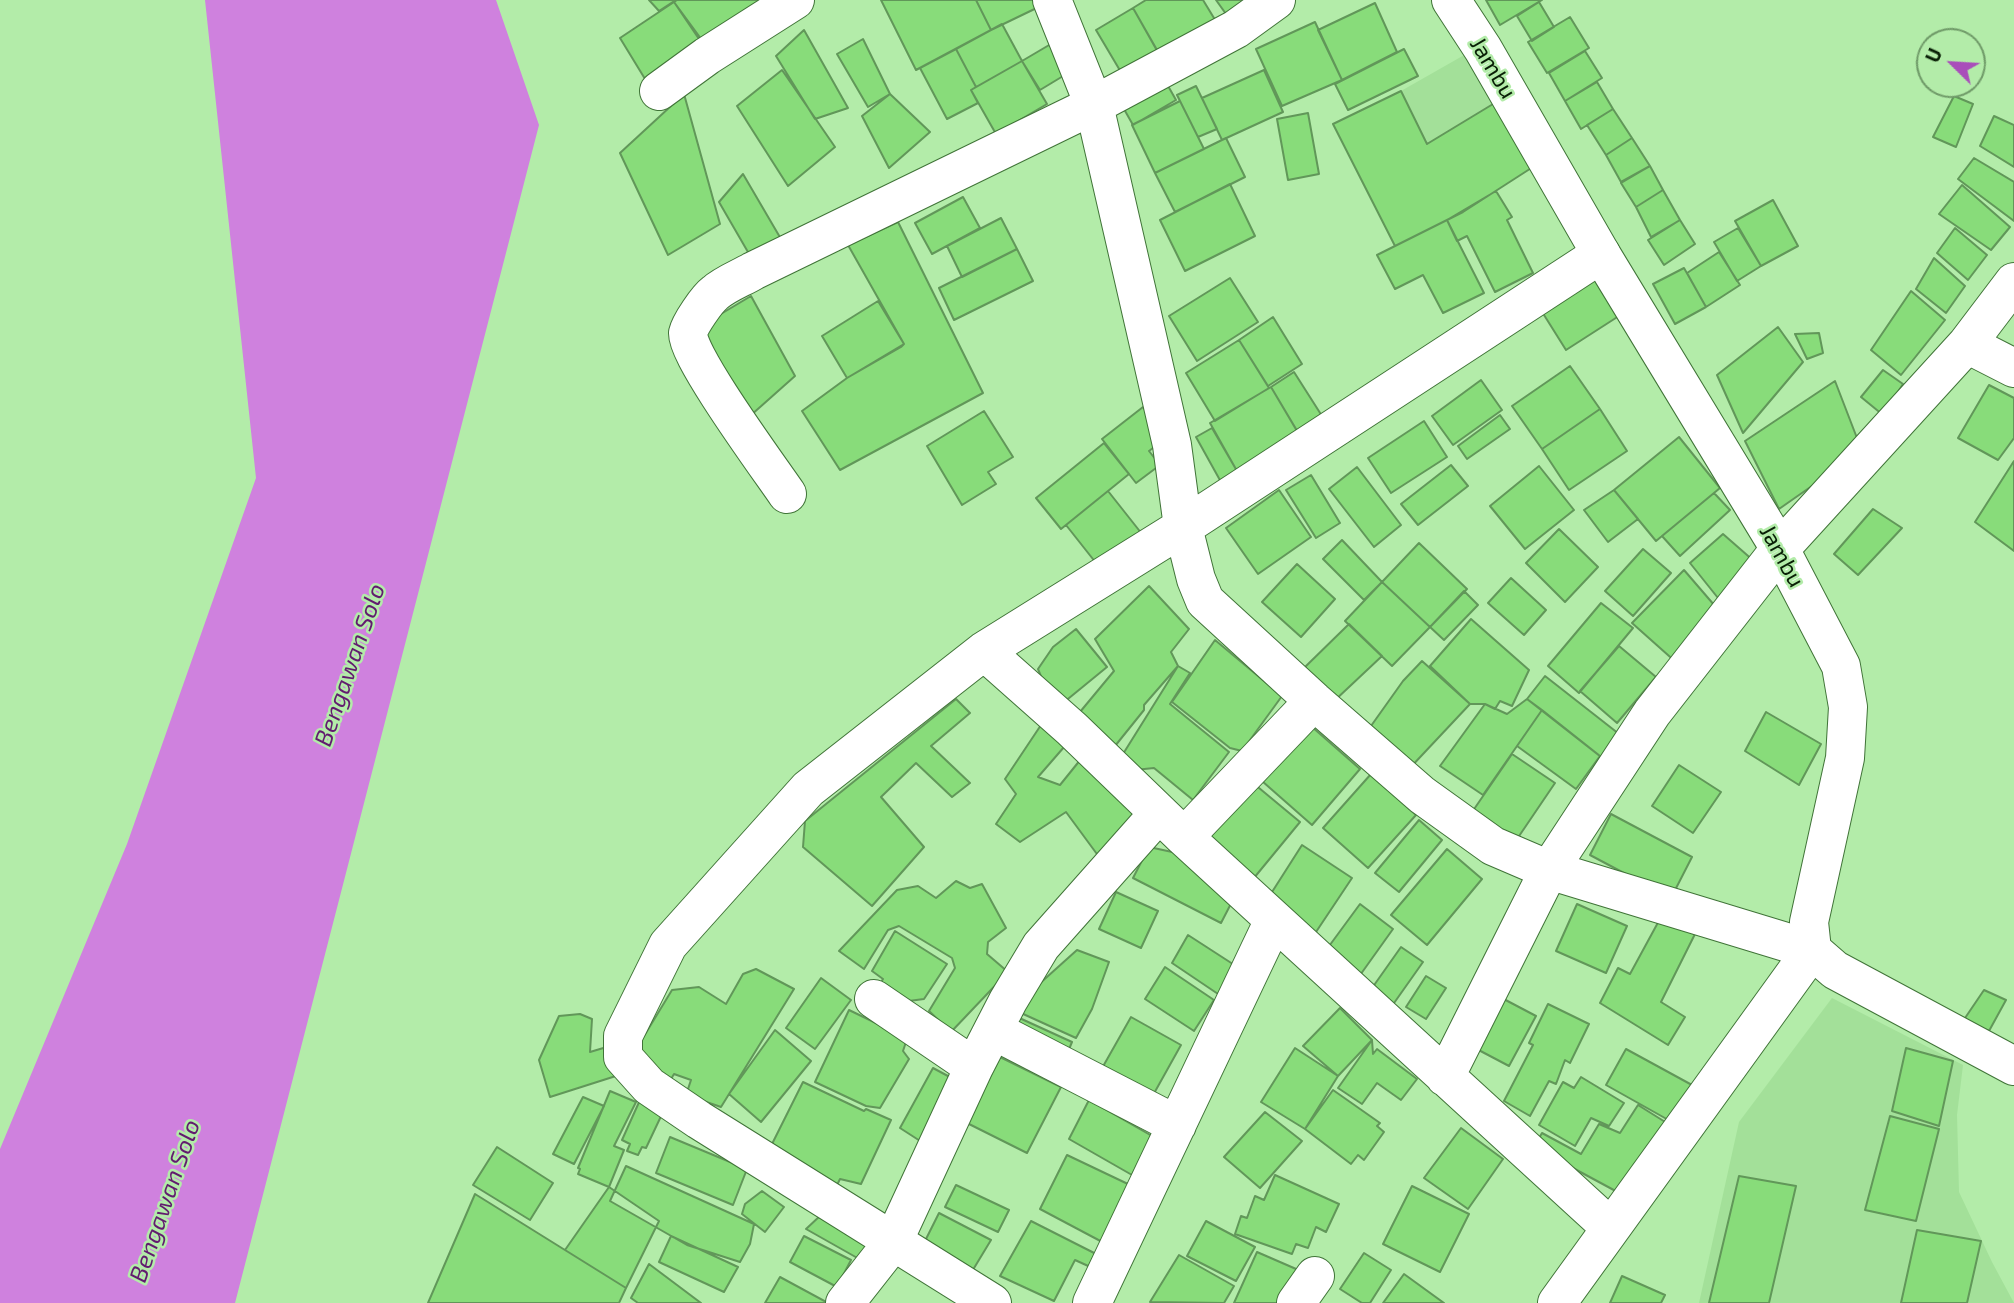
<!DOCTYPE html>
<style>
body{margin:0}
#map{position:relative;width:2014px;height:1303px;overflow:hidden;background:#b3eca9;font-family:"Exo 2",sans-serif}
canvas{display:block}
.north{position:absolute;left:1916px;top:28px;width:70px;height:70px;box-sizing:border-box;background:#b3eca9;border:2px solid #6f9a68;border-radius:50%;rotate:294deg;font-size:19px;font-weight:700;line-height:28px;text-align:center;color:#091f06}
.north::after{content:'';display:block;margin:auto;width:24px;height:32px;background:#a94eba;clip-path:polygon(50% 0,100% 100%,50% 72%,0 100%)}
</style>
<div id="map">
<canvas width="2014" height="1303"></canvas>
<div class="north">U</div>
</div>
<script>
const ctx = document.querySelector('canvas').getContext('2d');
ctx.lineJoin = 'round';
function fillPath(path, color) {
  ctx.fillStyle = color;
  ctx.fill(path, 'evenodd');
}
function trace(path, color, width, dash) {
  ctx.strokeStyle = color;
  ctx.lineWidth = width;
  ctx.lineCap = dash ? 'butt' : 'round';
  ctx.setLineDash(dash || []);
  ctx.stroke(path);
}
function write(font, color, halo, rows, align = 'center') {
  ctx.font = font + ' "Exo 2",sans-serif';
  ctx.lineWidth = 5;
  ctx.setLineDash([]);
  ctx.textBaseline = 'middle';
  ctx.strokeStyle = halo;
  ctx.fillStyle = color;
  for (const [text, x, y, turn = 0] of rows) {
    ctx.save();
    ctx.translate(x, y);
    ctx.rotate((+turn || 0) * Math.PI / 180);
    ctx.textAlign = isNaN(turn) ? turn : align;
    if (halo) ctx.strokeText(text, 0, 0);
    ctx.fillText(text, 0, 0);
    ctx.restore();
  }
}
fillPath(new Path2D(`
 M1466,54L1498,101L1427,144L1401,91Z
 M1832,998L1963,1065L1957,1115L1959,1192L1992,1262L2014,1303H1699L1739,1122Z`), '#a3e099');
fillPath(new Path2D(`
 M205,0H496L539,125L235,1303H0V1149L127,844L256,478Z`), '#cf81de');
const building = new Path2D(`
 M649,0H676L659,11Z
 M677,0H763L710,51L674,2Z
 M881,0H976L991,30L916,70Z
 M976,0H1046L1047,3L991,30Z
 M1146,0H1203L1217,23L1161,57L1133,8Z
 M1216,0H1274L1236,28Z
 M1486,0H1542L1500,25Z
 M674,2L701,42L653,92L620,38Z
 M1539,2L1554,27L1532,41L1517,16Z
 M1375,3L1397,52L1342,80L1318,30Z
 M1133,8L1164,63L1128,84L1096,30Z
 M1570,17L1589,48L1547,73L1528,42Z
 M1315,22L1342,80L1282,106L1256,49Z
 M1002,24L1022,61L976,87L956,49Z
 M804,30L848,108L815,119L776,56Z
 M1061,38L1078,67L1040,90L1022,61Z
 M863,39L890,94L868,107L837,54Z
 M956,49L976,87L971,90L978,103L947,119L920,68Z
 M1404,49L1418,76L1348,110L1335,84Z
 M1585,51L1602,78L1565,101L1549,73Z
 M1022,61L1047,104L996,134L971,90Z
 M782,70L835,147L788,186L737,106Z
 M1264,70L1283,112L1222,140L1202,98Z
 M1163,77L1176,100L1133,125L1120,102Z
 M1597,82L1613,109L1581,129L1565,101Z
 M1196,86L1217,129L1198,137L1177,95Z
 M1401,91L1427,144L1498,101L1536,165L1463,212L1395,246L1333,124Z
 M684,94L720,224L668,255L620,153Z
 M890,94L930,132L889,168L862,116Z
 M1954,96L1973,104L1956,147L1933,137Z
 M1180,101L1204,149L1155,173L1132,125Z
 M1613,109L1632,138L1606,155L1587,125Z
 M1308,113L1319,174L1288,180L1277,119Z
 M1994,116L2014,125V167L1980,146Z
 M1226,138L1245,177L1175,212L1155,173Z
 M1632,138L1650,166L1621,182L1606,155Z
 M1974,158L2014,182V221L1958,179Z
 M1650,166L1663,190L1636,207L1621,183Z
 M743,174L781,239L752,259L719,202Z
 M1230,184L1255,236L1185,271L1160,220Z
 M1962,185L2010,227L1991,250L1939,214Z
 M1663,190L1680,220L1651,237L1636,207Z
 M1496,191L1512,217L1507,220L1533,273L1495,292L1467,236L1457,241L1447,220Z
 M963,197L980,228L932,254L915,223Z
 M1773,200L1798,246L1761,266L1735,221Z
 M1001,218L1017,249L962,277L947,246Z
 M1447,220L1484,293L1443,313L1423,275L1395,289L1377,255Z
 M1680,220L1695,244L1664,265L1648,240Z
 M898,222L983,393L840,470L802,411L847,378L901,347L904,344L848,245Z
 M1738,228L1761,266L1737,281L1714,242Z
 M1955,228L1987,255L1968,280L1937,253Z
 M1017,249L1033,281L954,320L939,288Z
 M1719,252L1740,285L1706,307L1687,273Z
 M1934,258L1965,286L1946,313L1916,289Z
 M1684,268L1706,307L1675,324L1653,284Z
 M1595,271L1622,314L1566,350L1539,307Z
 M1230,278L1258,322L1197,361L1169,316Z
 M1911,291L1945,320L1901,375L1871,350Z
 M751,296L795,376L750,416L699,327Z
 M878,301L904,344L847,378L822,336Z
 M1273,317L1302,364L1268,386L1239,340Z
 M1778,327L1803,362L1743,433L1717,375Z
 M1819,333L1823,353L1807,359L1795,334Z
 M1239,340L1269,388L1215,421L1186,373Z
 M1570,366L1600,409L1542,449L1512,406Z
 M1883,370L1903,384L1883,415L1861,397Z
 M1294,372L1322,416L1297,431L1271,387Z
 M1481,380L1502,410L1453,445L1432,416Z
 M1835,381L1862,451L1779,509L1745,441Z
 M1989,385L2014,398V438L1998,460L1958,438Z
 M1271,387L1299,434L1237,471L1210,423Z
 M1143,407L1166,438L1149,451L1160,465L1136,483L1102,439Z
 M1600,409L1627,451L1569,490L1542,449Z
 M984,411L1013,457L988,472L996,484L962,505L927,446Z
 M1500,415L1510,429L1467,459L1458,446Z
 M1424,421L1447,457L1391,493L1368,458Z
 M1212,428L1237,471L1221,482L1196,437Z
 M1679,437L1720,488L1656,541L1614,490Z
 M1104,443L1129,474L1061,529L1036,498Z
 M2014,461V551L1975,522Z
 M1451,465L1468,486L1418,525L1401,504Z
 M1539,466L1574,510L1525,549L1490,506Z
 M1357,467L1401,525L1374,547L1329,489Z
 M1311,475L1340,523L1316,538L1286,490Z
 M1279,490L1311,537L1258,574L1226,528Z
 M1614,490L1638,519L1608,542L1584,510Z
 M1108,491L1142,534L1100,568L1066,525Z
 M1714,493L1730,510L1680,556L1662,536Z
 M1873,509L1902,528L1858,575L1834,554Z
 M1559,529L1598,567L1565,602L1526,563Z
 M1723,534L1755,562L1722,603L1690,563Z
 M1342,540L1382,582L1364,600L1323,559Z
 M1419,543L1467,589L1430,627L1382,582Z
 M1643,549L1671,573L1633,616L1605,591Z
 M1297,564L1335,599L1301,637L1262,602Z
 M1684,570L1721,613L1678,664L1632,623Z
 M1511,578L1546,610L1524,635L1488,603Z
 M1382,582L1430,627L1392,666L1345,621Z
 M1149,586L1189,629L1171,652L1178,666L1144,705V710L1111,751L1075,718L1114,671L1095,639Z
 M1464,591L1478,605L1444,640L1430,627Z
 M1601,603L1633,628L1579,693L1548,666Z
 M1471,619L1529,670L1512,706L1500,701L1495,709L1485,704H1470L1430,666Z
 M1349,624L1382,656L1332,703L1304,668Z
 M1076,629L1107,667L1063,703L1049,696L1038,669L1053,647Z
 M1215,640L1282,696L1242,751L1230,748L1172,702Z
 M1619,646L1656,677L1617,723L1580,691Z
 M1422,661L1470,704L1408,770L1366,733L1403,681Z
 M1178,666L1190,673L1170,704L1229,752L1193,800L1154,768L1125,771L1118,762Z
 M1545,676L1628,741L1610,764L1527,699Z
 M956,699L970,713L931,746L970,783L952,797L916,763L881,797L924,847L872,906L803,847L805,821Z
 M1527,699L1542,710L1483,795L1440,766L1485,704L1507,714Z
 M1542,710L1600,756L1576,789L1517,746Z
 M1766,712L1821,744L1799,785L1745,751Z
 M1047,716L1071,739L1038,777L1060,785L1085,754L1144,818L1105,865L1066,812L1020,842L996,824L1016,794L1005,779Z
 M1303,719L1360,769L1312,825L1254,774Z
 M1512,754L1555,783L1513,845L1470,815Z
 M1679,765L1721,792L1693,833L1652,806Z
 M1371,774L1416,815L1368,868L1323,828Z
 M1247,778L1300,822L1249,884L1195,840Z
 M1611,814L1692,857L1671,898L1590,855Z
 M1419,820L1442,840L1399,892L1375,873Z
 M1302,845L1352,878L1314,935L1265,903Z
 M1149,847L1186,855L1237,892L1221,923L1133,878Z
 M1447,849L1482,879L1427,945L1391,915Z
 M956,881L970,888L982,884L1006,928L988,942L987,954L1008,972L951,1032L929,1011L955,968L952,958L899,926L888,930L864,969L839,951L897,890L918,886L936,898Z
 M1116,892L1158,911L1141,948L1099,929Z
 M1360,904L1393,929L1358,978L1324,953Z
 M1577,904L1627,926L1606,973L1556,951Z
 M1661,917L1695,934L1661,1002L1685,1017L1668,1045L1600,1003L1618,968L1630,974Z
 M895,931L947,964L924,999L901,1002L873,995L883,979L872,971Z
 M1188,935L1239,968L1224,998L1172,963Z
 M1401,947L1423,962L1387,1013L1365,998Z
 M1077,950L1109,962L1092,1009L1076,1038L1021,1013L1028,994Z
 M1165,967L1214,1000L1194,1031L1145,999Z
 M756,969L794,989L721,1107L686,1095L691,1080L674,1074L668,1084L636,1059L641,1041L672,990L699,987L726,1004L743,974Z
 M1426,976L1446,988L1426,1019L1406,1007Z
 M821,978L851,1000L815,1049L786,1028Z
 M1984,990L2006,1000L1989,1031L1963,1021Z
 M1498,996L1536,1016L1509,1066L1471,1046Z
 M1548,1004L1589,1024L1570,1063L1565,1060L1556,1084L1549,1081L1530,1116L1504,1101L1533,1045L1529,1043Z
 M1340,1008L1372,1040L1338,1076L1303,1046Z
 M849,1010L882,1026L906,1042L903,1051L909,1059L880,1108L866,1106L815,1082Z
 M580,1014L592,1019L590,1052L610,1046L619,1075L550,1097L539,1060L559,1016Z
 M1015,1016L1072,1042L1065,1059L1003,1031Z
 M1131,1017L1181,1045L1152,1097L1101,1070Z
 M775,1030L811,1061L761,1122L729,1094Z
 M1372,1040L1373,1054L1377,1049L1417,1079L1401,1100L1377,1083L1362,1104L1338,1088Z
 M1295,1048L1338,1076L1305,1129L1261,1102Z
 M1906,1048L1953,1061L1939,1126L1892,1111Z
 M1626,1049L1692,1085L1672,1122L1606,1085Z
 M1000,1057L1061,1087L1027,1153L967,1123Z
 M933,1068L961,1083L931,1148L900,1128Z
 M1581,1077L1624,1103L1609,1126L1591,1118L1575,1146L1539,1125L1563,1082L1574,1088Z
 M803,1082L864,1111L866,1109L891,1120L861,1184L840,1179L835,1189L769,1150Z
 M1333,1090L1380,1123L1377,1126L1384,1132L1364,1160L1358,1155L1351,1164L1305,1129Z
 M610,1091L636,1102L614,1146L624,1150L609,1187L578,1174L580,1169L578,1168Z
 M583,1097L604,1106L574,1164L553,1154Z
 M640,1100L663,1112L646,1148L642,1147L638,1155L627,1151L630,1144L622,1140Z
 M1089,1100L1152,1136L1132,1175L1069,1139Z
 M1638,1105L1670,1125L1623,1195L1534,1147L1542,1133L1581,1154L1599,1124L1620,1133Z
 M1265,1112L1302,1141L1260,1188L1224,1157Z
 M1890,1116L1939,1129L1916,1221L1865,1210Z
 M1461,1128L1503,1159L1468,1209L1424,1178Z
 M670,1137L747,1169L733,1205L656,1173Z
 M497,1147L553,1183L530,1220L473,1185Z
 M1067,1155L1130,1185L1106,1244L1040,1209Z
 M626,1166L754,1224L750,1244L740,1262L687,1245L610,1201Z
 M1275,1175L1339,1204L1326,1232L1316,1227L1308,1248L1296,1244L1292,1254L1235,1234L1241,1216L1247,1218L1255,1196L1264,1200Z
 M1739,1176L1796,1186L1769,1303H1709Z
 M956,1185L1009,1210L998,1232L945,1207Z
 M1412,1186L1469,1214L1440,1272L1383,1244Z
 M609,1187L659,1221L626,1288L565,1250Z
 M762,1191L784,1207L765,1232L742,1214L745,1204Z
 M475,1194L626,1288L619,1303H428Z
 M939,1213L991,1240L965,1283L922,1247Z
 M821,1215L877,1247L868,1264L806,1229Z
 M1031,1221L1106,1259L1097,1270L1075,1260L1054,1301L1000,1276Z
 M1206,1221L1255,1247L1236,1281L1187,1256Z
 M1917,1230L1981,1241L1967,1303H1901Z
 M671,1236L738,1267L724,1292L659,1262Z
 M804,1236L851,1260L837,1287L790,1262Z
 M1257,1252L1303,1272L1287,1303H1234Z
 M1364,1253L1391,1270L1370,1303H1362L1340,1289Z
 M1179,1255L1234,1286L1224,1303L1150,1302Z
 M649,1264L701,1303H638L631,1298Z
 M1404,1274L1444,1303H1383Z
 M1622,1276L1665,1295L1661,1303H1610Z
 M780,1277L828,1303H765Z`);
fillPath(building, '#88dc7a');
trace(building, '#619759', 2);
const minor = new Path2D(`
 M1052,0L1094,105L1172,445L1183,527L1196,579L1205,601L1314,701L1422,795L1493,846L1549,870L1812,950L1557,1303
 M659,91L707,56L795,0
 M1967,344L2014,368
 M787,494C770,469 686,355 688,333C690,324 707,299 715,293C725,284 741,278 753,271L1094,105L1236,29L1276,0
 M984,651L1072,729L1184,837L1611,1228
 M1184,837L1314,701
 M874,999L974,1067
 M993,1030L1177,1125
 M1445,1077L1549,870L1652,713L1780,549L1967,344L2014,282
 M845,1303L893,1242L974,1067L1008,1001L1041,946L1159,813
 M992,1303L699,1120L649,1086L623,1057V1036L668,945L808,789L984,651L1183,527L1601,254
 M1092,1303L1274,920
 M1296,1303L1315,1276`);
const tertiary = new Path2D(`
 M1451,0L1483,49L1601,254L1780,549L1841,666L1848,707L1845,758L1809,922L1812,950L1835,970L2014,1066`);
trace(minor, '#407438', 40);
trace(tertiary, '#407438', 40);
trace(minor, '#fff', 38);
trace(tertiary, '#fff', 38);
write('23px', '#091f06', '#b3eca9', [
 ["Jambu",1493,68,59],
 ["Jambu",1782,556,61]
]);
write('italic 24px', '#621b6f', '#b3eca9', [
 ["Bengawan Solo",350,665,-71],
 ["Bengawan Solo",165,1201,-71]
]);
</script>
